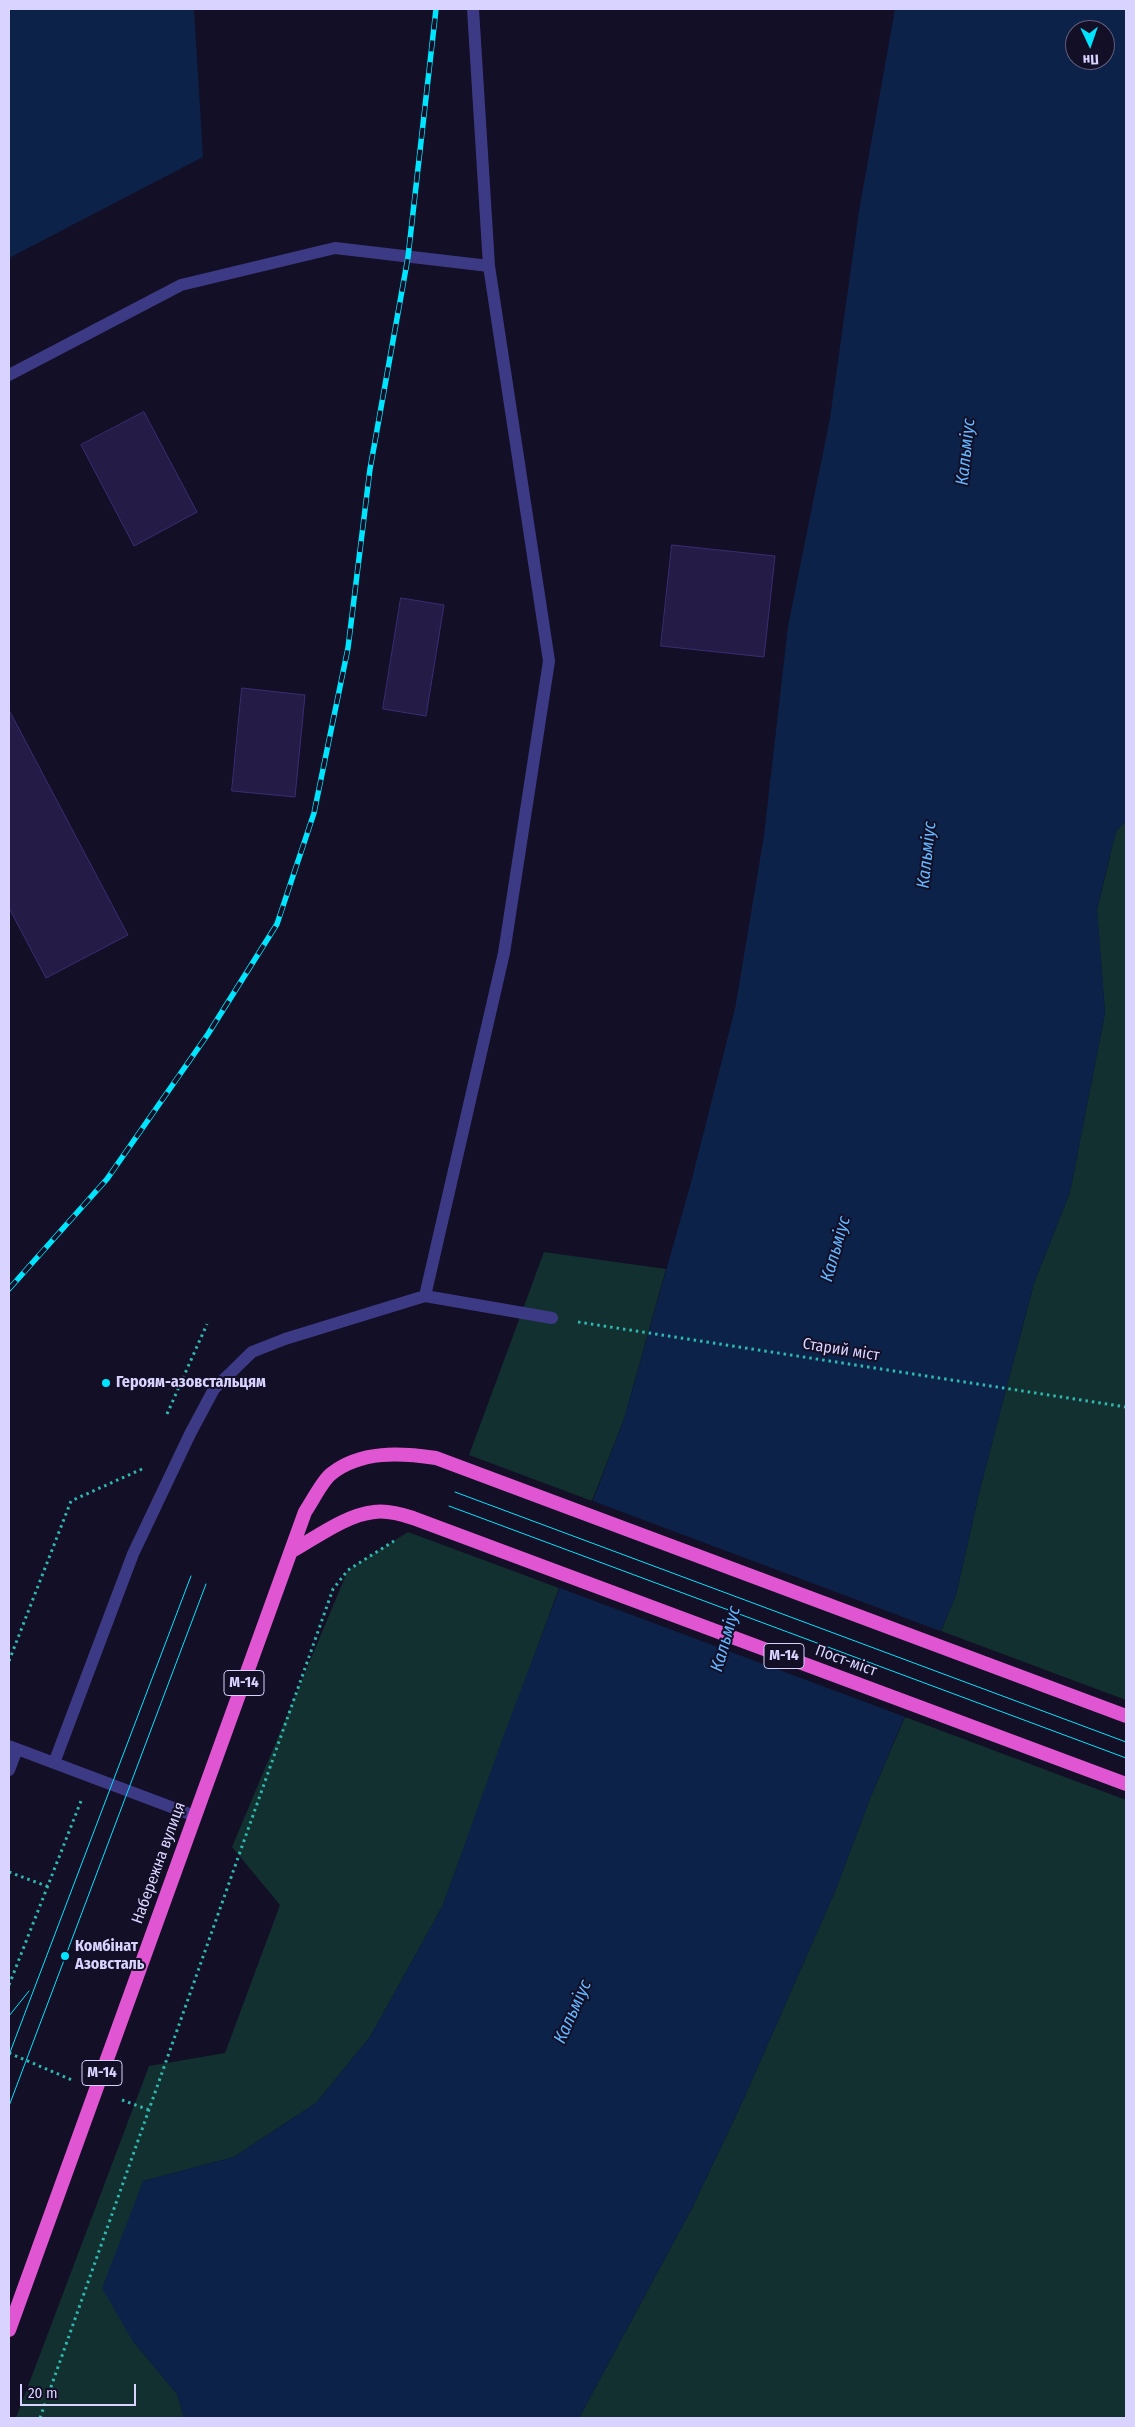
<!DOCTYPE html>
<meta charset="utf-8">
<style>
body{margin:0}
#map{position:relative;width:1135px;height:2427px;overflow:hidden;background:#130f26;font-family:"Fira Sans Condensed",sans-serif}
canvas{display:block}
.frame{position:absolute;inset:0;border:10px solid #d9d4ff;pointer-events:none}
.north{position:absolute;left:1065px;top:20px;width:50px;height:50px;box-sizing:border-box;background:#130f26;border:1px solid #625e7d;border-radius:50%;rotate:177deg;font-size:14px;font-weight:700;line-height:20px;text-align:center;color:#d9d4ff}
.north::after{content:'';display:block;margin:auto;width:18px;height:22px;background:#00e5ff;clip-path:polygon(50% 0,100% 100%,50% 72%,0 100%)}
.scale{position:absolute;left:20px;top:2384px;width:116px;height:22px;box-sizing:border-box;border:2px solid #d9d4ff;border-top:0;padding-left:6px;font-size:15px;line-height:18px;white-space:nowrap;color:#d9d4ff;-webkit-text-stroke:4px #130f26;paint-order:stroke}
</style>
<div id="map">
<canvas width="1135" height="2427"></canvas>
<div class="frame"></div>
<div class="north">Пн</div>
<div class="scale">20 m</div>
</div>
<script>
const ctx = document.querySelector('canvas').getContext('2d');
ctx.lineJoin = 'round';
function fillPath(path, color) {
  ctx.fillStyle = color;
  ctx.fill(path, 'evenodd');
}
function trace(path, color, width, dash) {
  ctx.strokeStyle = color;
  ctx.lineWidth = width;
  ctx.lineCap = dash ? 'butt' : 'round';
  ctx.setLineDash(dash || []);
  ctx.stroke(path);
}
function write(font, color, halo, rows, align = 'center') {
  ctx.font = font + ' "Fira Sans Condensed",sans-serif';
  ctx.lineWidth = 4;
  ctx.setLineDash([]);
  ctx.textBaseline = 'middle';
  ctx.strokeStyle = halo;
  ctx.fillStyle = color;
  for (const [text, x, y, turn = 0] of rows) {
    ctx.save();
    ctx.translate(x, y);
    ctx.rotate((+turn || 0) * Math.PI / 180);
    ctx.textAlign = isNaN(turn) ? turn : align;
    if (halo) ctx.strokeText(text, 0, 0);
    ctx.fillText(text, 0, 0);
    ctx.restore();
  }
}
fillPath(new Path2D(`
 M1126,821V1700L941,1631L956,1595L980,1489L1034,1283L1070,1192L1105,1013L1097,910L1116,831Z
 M544,1252L666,1269L624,1419L592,1501L469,1455Z
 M408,1532L559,1588L443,1905L370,2037L316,2103L234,2157L143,2181L132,2340L177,2394L184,2418H16L149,2066L225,2053L280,1905L232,1847L348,1570Z
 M905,1717L1126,1800V2418H579L692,2208L741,2105L836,1889L871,1796Z`), '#12302f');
fillPath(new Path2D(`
 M9,9H194L203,157L9,258Z
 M895,9H1126V821L1116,831L1097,909L1105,1013L1070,1192L1034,1283L980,1489L956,1595L871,1796L836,1889L741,2105L692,2208L579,2418H184L177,2394L132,2340L102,2288L143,2181L234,2157L316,2103L370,2037L443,1905L503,1737L624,1419L690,1186L735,1009L764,835L788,626L830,418L859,211ZM1075,30H1105V60H1075Z`), '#0c2248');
fillPath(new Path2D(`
 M590,1500L943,1632L908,1718L557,1587Z`), '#130f26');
const building = new Path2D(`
 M144,412L197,512L134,546L81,445Z
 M672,545L775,556L764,657L661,646Z
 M401,598L444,605L426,716L383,709Z
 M242,688L305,695L295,797L232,791Z
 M9,710L128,935L46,978L9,908Z`);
fillPath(building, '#241b47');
trace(building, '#3b2d73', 1);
trace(new Path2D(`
 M578,1322L1126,1407
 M167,1414L207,1324
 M9,1661L71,1501L142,1469
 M9,1872L49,1887
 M9,1985L81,1801
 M9,2053L72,2080
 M122,2100L149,2110
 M40,2418L333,1589L348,1570L394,1541`), '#2fb8b0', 3, [2.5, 4]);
trace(new Path2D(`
 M9,375L181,285L335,248L489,266
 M9,1746L195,1816
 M54,1763L133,1554L190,1434L214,1389L252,1352L285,1339L425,1296L504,953L549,661L489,266L473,9
 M9,1770L17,1749`), '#3d3a85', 12);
trace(new Path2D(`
 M425,1296L552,1318`), '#3d3a85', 12);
trace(new Path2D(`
 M292,1551C317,1537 346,1515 374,1512C387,1510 401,1514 413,1518L1126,1784
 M9,2330L305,1512C312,1502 322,1481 331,1474C361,1450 401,1453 436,1458L1126,1716`), '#e055d1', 14);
trace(new Path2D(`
 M455,1492L1126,1742
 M449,1506L1126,1758
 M9,2016L29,1991
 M9,2055L191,1576
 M9,2106L206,1584`), '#00e5ff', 1);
const rail = new Path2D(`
 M9,1289L107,1179L208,1034L277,924L314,813L348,648L370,469L408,257L436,9`);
trace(rail, '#00e5ff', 5.5);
trace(rail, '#130f26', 4, [11]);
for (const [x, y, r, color] of [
 [106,1383,5,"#00e5ff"],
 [65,1956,5,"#00e5ff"]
]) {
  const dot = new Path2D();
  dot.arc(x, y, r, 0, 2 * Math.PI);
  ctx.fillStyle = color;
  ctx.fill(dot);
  trace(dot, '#130f26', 2);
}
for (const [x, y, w] of [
 [784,1656,40],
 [244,1683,40],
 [102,2073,40]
]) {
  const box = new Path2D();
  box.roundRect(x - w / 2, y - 12.5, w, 25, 4);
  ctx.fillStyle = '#130f26';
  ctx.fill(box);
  trace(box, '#d9d4ff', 1);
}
write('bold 15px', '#d9d4ff', null, [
 ["М-14",784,1656],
 ["М-14",244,1683],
 ["М-14",102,2073]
]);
write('16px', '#d9d4ff', '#130f26', [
 ["Старий міст",841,1350,9],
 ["Пост-міст",846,1661,20],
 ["Набережна вулиця",159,1863,-70]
]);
write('bold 16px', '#d9d4ff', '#130f26', [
 ["Героям-азовстальцям",116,1383],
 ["Комбінат",75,1947],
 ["Азовсталь",75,1965]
], 'left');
write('italic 18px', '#62b6ff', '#130f26', [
 ["Кальміус",966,452,-84],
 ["Кальміус",927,855,-84],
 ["Кальміус",836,1249,-74],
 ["Кальміус",726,1639,-74],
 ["Кальміус",573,2012,-66]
]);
</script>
